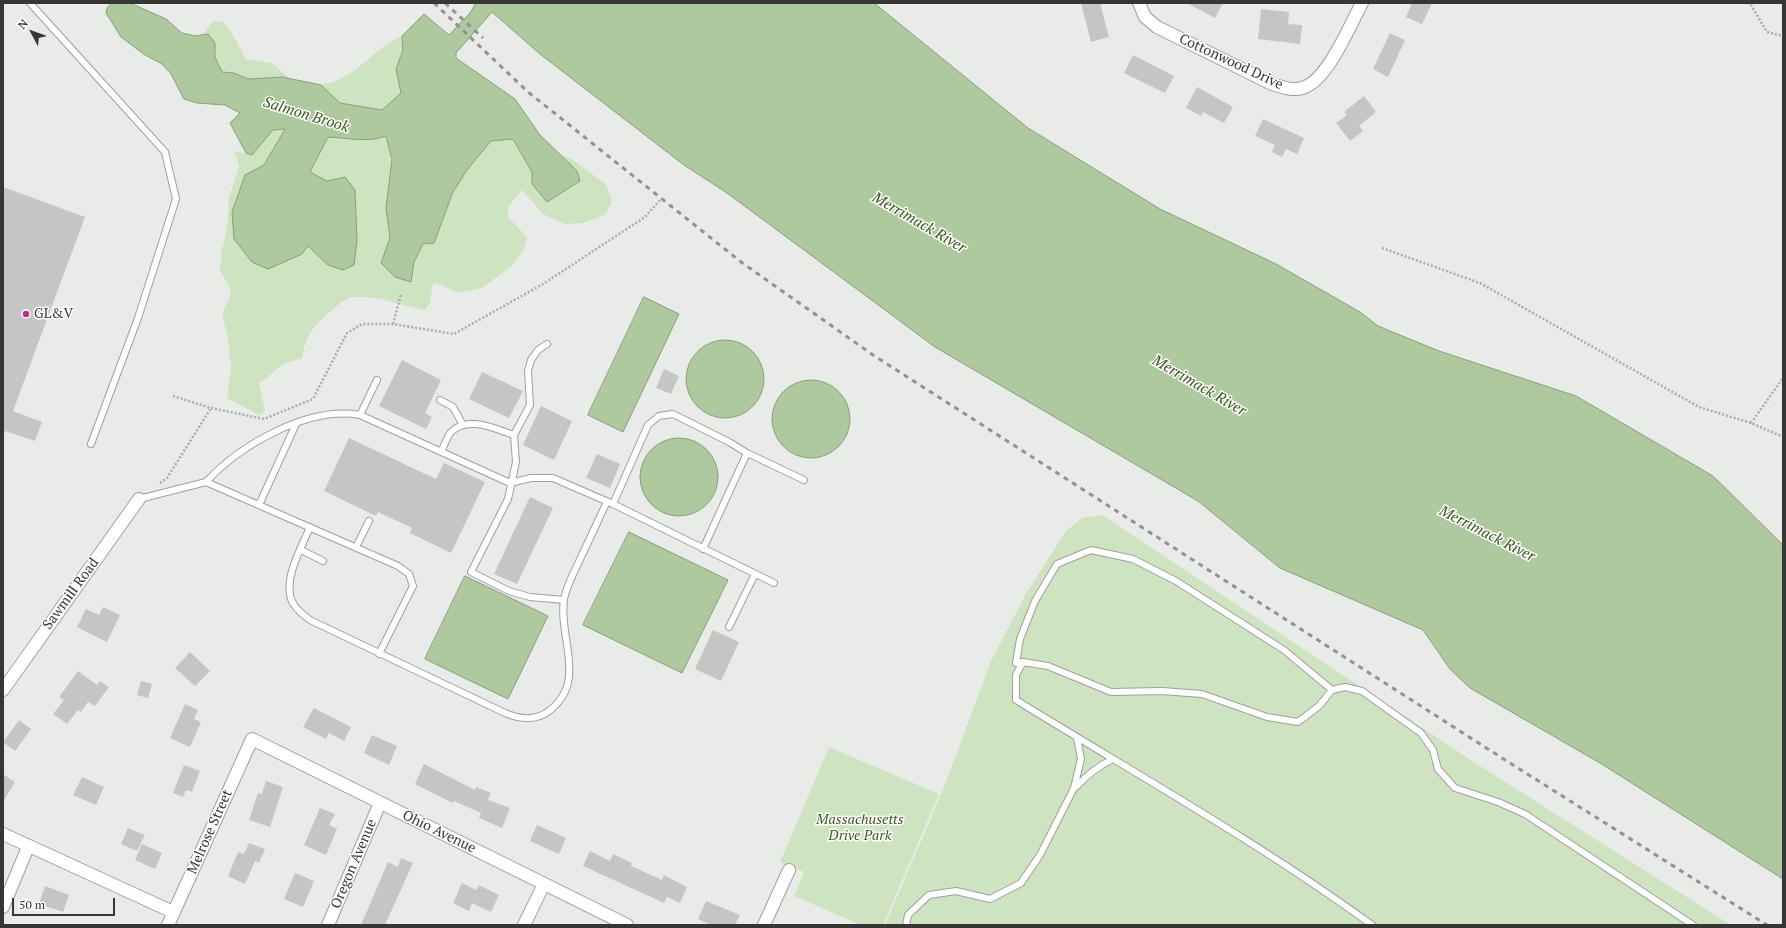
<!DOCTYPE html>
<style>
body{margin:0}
#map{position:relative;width:1786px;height:928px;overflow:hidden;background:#e9ebe8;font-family:"PT Serif",serif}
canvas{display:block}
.frame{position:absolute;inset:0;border:4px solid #363635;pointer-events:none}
.north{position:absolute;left:12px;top:12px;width:40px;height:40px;-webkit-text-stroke:3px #fff;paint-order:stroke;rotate:311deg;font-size:11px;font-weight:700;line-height:16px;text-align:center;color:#363635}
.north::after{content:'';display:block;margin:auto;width:14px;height:18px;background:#363635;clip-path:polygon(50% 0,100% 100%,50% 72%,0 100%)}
.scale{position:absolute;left:12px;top:898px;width:103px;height:18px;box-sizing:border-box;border:2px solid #363635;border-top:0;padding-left:5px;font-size:12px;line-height:14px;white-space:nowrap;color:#363635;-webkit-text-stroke:3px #fff;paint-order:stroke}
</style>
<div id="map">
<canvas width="1786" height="928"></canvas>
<div class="frame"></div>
<div class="north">N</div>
<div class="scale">50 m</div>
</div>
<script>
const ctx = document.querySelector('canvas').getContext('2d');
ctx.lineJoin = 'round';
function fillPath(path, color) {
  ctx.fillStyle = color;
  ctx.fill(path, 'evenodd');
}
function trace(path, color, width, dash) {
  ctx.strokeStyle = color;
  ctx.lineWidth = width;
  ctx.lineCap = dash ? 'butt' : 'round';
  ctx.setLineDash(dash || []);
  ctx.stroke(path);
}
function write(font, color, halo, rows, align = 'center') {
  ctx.font = font + ' "PT Serif",serif';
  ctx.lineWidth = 3;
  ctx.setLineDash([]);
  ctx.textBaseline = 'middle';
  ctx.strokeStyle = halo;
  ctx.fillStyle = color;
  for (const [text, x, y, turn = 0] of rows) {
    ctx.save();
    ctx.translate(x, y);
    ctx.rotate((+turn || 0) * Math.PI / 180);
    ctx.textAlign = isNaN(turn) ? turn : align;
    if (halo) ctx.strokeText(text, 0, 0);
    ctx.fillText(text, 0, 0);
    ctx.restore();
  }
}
fillPath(new Path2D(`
 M213,21L223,22L232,33L246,59L272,63L290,79L282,77L248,79L234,73L222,72L215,57V43L202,36Z
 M402,36L403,50L396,69L401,93L382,110L340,103L321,85C326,83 331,83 336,81C361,71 377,46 402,36Z
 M280,129H285L264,165L245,175L286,260L302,254L308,246L328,265L345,177L327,181L310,173L328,137C348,139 367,143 386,136L392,159L386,208L390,238L381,263L411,281L414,262L423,244L434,243L453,192L467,170L491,141L513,139L532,172V184L577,171L557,153L570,158L606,184L612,201L605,215L583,223L565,224L543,214L522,190L508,207V217L527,237L523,251L513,265L482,288L459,293L433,282L430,302L425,310C407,307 363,291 347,299C339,303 332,310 325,316C310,331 306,337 302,358L282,365L259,384L265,411L259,415L227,398L231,368L228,337L222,315L231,294L227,282L220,271L222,250L227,228L229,198L239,166L234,151L252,155L273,130Z
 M1102,515L1480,766L1731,925H885L943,790L991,661L1027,592L1066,531L1082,518Z
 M829,747L939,794L883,925H861L794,896L804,872L780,862Z`), '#cee4c1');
const water = new Path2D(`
 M112,3H130L166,19L182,33L195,36L208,34L215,43V57L222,72L234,73L248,79L282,77L321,85L340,103L382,110L401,93L396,69L403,50L402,36L424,14L449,35L470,13L476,3H874L1028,128L1160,209L1276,264L1360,312L1378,326L1439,351L1576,396L1713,476L1783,545V879L1600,763L1470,688L1450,669L1423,630L1280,568L1198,501L935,347L727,193L684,165L540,54L492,12L456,53V58L515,99L540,135L577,171L580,181L547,202L532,184V172L513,139L491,141L467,170L453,192L434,243L423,244L414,262L411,282L395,277L381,263L390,238L386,208L392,159L386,136C367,143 348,138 328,137L310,172L327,181L345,177L355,190L357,241L354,265L343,270L328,265L308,246L302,254L268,269L252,262L234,239L232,212L245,175L264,165L285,129L273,130L252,155L246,153L230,123L240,113L225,105L197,103L184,99L171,74L162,64L145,55L121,37L106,13L107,8Z
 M644,297L679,314L623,432L588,415Z
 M686 379a39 39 0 1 1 78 0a39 39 0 1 1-78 0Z
 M772 419a39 39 0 1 1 78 0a39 39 0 1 1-78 0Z
 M640 477a39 39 0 1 1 78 0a39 39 0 1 1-78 0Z
 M629,532L728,580L682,673L583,625Z
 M465,576L548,616L508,699L425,659Z`);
fillPath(water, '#adc99d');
trace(water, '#899d7e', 1);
fillPath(new Path2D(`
 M1081,3H1100L1109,37L1091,42Z
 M1187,3H1223L1215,18Z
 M1412,3H1432L1422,24L1406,17Z
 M1261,9L1289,12L1288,24L1302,25L1300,44L1258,39Z
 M1390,33L1405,40L1388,77L1373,69Z
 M1133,55L1174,76L1165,93L1124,73Z
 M1197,87L1233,107L1224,123L1203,112L1201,116L1186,108Z
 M1364,96L1376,112L1359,126L1363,131L1350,141L1336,123L1347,115L1344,112Z
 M1263,119L1304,138L1297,154L1286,149L1282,157L1272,152L1275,145L1255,136Z
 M3,187L85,217L13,411L42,422L35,441L6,431L3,435Z
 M402,360L441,380L425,413L432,417L426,429L379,406Z
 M664,369L679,376L671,394L656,388Z
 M482,372L523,391L509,418L469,399Z
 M541,406L572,421L554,460L523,445Z
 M349,438L436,479L444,463L485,482L451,553L410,533L412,528L378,512L376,516L324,491Z
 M597,454L620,464L610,488L586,478Z
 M530,497L553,508L517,584L494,574Z
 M103,607L120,615L107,642L77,627L86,609L99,615Z
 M713,630L739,642L721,681L695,669Z
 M190,652L210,671L195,686L175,668Z
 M78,671L97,685L100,681L109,687L95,706L88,702L81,712L78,710L67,724L53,714L64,700L59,697Z
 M141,681L152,684L148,698L137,695Z
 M185,704L198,710L194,719L201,722L190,747L170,738Z
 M314,708L351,727L344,741L329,733L326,739L303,727Z
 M19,720L31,729L15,751L3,742Z
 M372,735L397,746L389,765L364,753Z
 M424,764L475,790L476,787L491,793L488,800L510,808L502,828L479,818L481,813L454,801L453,803L415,784Z
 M184,765L200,771L192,792L186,790L183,797L173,793Z
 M3,774L15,782L3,802Z
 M82,777L104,787L96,805L73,795Z
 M266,781L283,787L270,827L249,820L258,793L262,794Z
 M320,808L335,814L329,825L337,829L326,855L304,845Z
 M537,825L566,838L559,854L530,841Z
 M128,828L145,835L137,851L121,844Z
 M249,843L265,849L259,863L255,861L245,884L228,876L238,852L244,854Z
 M142,844L162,853L155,869L135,860Z
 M590,851L610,861L613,854L632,863L631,866L662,880L664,875L687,887L680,903L667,897L664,903L583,866Z
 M401,858L413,863L385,925H361L388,862L398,867Z
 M295,873L314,881L303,907L284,899Z
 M462,883L476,890L479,885L499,895L491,912L472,903L469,911L453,903Z
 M45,886L69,895L63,912L39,904Z
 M706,901L740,915L735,925H711L698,919Z`), '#c4c6c3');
const lane = new Path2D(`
 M30,3L165,152L176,199L138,318L91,444
 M440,400L453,407L463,425
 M360,415L377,380
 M514,435L530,405L528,371L531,360L538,350L547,344
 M441,452C444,446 447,437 451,432C468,415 495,429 514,435L516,462L508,499L471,572L509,591L530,597L564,600
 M747,453L804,480
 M206,482C240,445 308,406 360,415L510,483L531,478H553L613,504L774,583
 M139,499L206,482L398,566L409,574L413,586L379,654
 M613,504L648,425L659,416L673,414L729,442L747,453L703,549
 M259,505L296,424
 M310,527C302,547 284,576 291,599C294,608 303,615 310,620L505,713C519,719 536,721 549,711C588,681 558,638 564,599C567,584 575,571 581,557C590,539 598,520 607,502
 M356,547L369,521
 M301,550L323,561
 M729,627L755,574
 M1023,662L1016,663L1020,639L1035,601L1057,564L1091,550L1133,559L1176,581L1284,650L1332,690L1319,706L1298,722L1267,717L1202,694L1162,691L1111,692L1048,666L1023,662L1016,675V700C1136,774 1258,842 1372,925
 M1332,690L1345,687L1362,691L1421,733L1433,750L1438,769L1455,788L1498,802L1525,814L1693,925
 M1076,787C1087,775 1098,766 1113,759
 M906,925L908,915L929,895L956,891L990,899L1021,883L1040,855L1074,788L1081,759L1077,738`);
const street = new Path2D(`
 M1139,3L1145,17L1157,27L1272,84C1282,87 1292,91 1302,88C1327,82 1350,25 1362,3
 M3,690L139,499
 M3,834L173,912
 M3,907L28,847
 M168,925L252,739L627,925
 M328,925L380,803
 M524,925L544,884
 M764,925L789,870`);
trace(lane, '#9ea09d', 8);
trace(street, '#9ea09d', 14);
trace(new Path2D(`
 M1747,3L1751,5L1767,32L1783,36
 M1382,248L1480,283L1699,407L1751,423L1783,437
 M393,324L401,294
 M173,396L211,408L264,419L313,399L347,333L362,324H393L454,334L543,284L645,217L661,199
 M1751,423L1783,378
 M160,483L167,478L211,408`), '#aaaca9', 2.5, [2, 2]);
trace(lane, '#fff', 6);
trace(street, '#fff', 12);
trace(new Path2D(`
 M434,3L528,92L741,262L873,355L1502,758L1767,925
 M445,3L483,38`), '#929391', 3, [5, 5]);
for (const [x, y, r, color] of [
 [26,314,4,"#b03588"]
]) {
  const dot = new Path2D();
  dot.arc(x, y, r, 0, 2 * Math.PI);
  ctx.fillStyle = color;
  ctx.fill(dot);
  trace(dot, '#fff', 1.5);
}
write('14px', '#363635', '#fff', [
 ["Cottonwood Drive",1231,62,25],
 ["Sawmill Road",71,594,-54],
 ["Melrose Street",210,832,-66],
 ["Ohio Avenue",439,832,26],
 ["Oregon Avenue",354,864,-67]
]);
write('14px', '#363635', '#fff', [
 ["GL&V",34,314]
], 'left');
write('italic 14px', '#385a1e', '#fff', [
 ["Massachusetts",860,820],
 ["Drive Park",860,836]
]);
write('italic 15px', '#345619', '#fff', [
 ["Salmon Brook",306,115,17],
 ["Merrimack River",919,223,30],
 ["Merrimack River",1199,386,30],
 ["Merrimack River",1487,534,27]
]);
</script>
